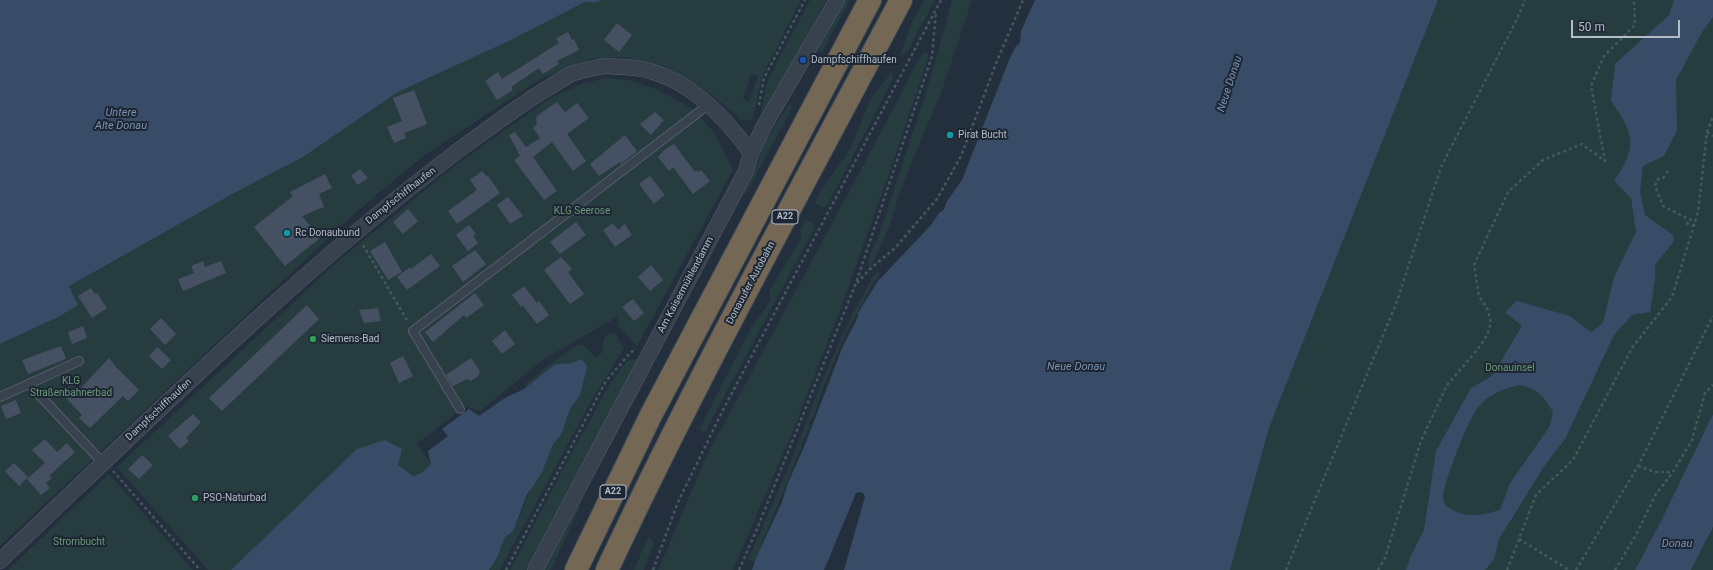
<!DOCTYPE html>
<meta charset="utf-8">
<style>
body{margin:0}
#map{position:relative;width:1713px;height:570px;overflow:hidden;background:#242f3e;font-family:Roboto,sans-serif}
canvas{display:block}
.scale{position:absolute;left:1571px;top:20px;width:109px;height:18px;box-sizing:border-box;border:2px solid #b4bcc9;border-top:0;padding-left:5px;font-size:12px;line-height:14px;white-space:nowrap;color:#b4bcc9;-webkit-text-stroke:3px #1d2633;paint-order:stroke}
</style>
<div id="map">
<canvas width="1713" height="570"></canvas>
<div class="scale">50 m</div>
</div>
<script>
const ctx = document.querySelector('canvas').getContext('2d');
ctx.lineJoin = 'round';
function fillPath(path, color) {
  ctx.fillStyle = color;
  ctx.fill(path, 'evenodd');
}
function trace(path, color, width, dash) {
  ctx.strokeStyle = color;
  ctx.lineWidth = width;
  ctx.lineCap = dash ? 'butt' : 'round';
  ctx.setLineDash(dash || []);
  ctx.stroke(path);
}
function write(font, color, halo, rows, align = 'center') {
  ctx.font = font + ' Roboto,sans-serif';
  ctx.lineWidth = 4;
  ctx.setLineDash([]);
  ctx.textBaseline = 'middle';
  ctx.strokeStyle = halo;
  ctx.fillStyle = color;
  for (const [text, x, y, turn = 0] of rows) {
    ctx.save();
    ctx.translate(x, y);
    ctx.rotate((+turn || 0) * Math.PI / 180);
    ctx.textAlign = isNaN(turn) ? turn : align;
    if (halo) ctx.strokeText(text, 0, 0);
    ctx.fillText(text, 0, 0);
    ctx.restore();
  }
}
fillPath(new Path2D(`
 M602,0H801L766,68L762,77L753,118L749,121L739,119L738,116L704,89L666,66L628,58L617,57L591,59L540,79L422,157L355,213L0,546V344L58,317L77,304L68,286L236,192L303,157L398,92L509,41L585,2H597ZM751,74L758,76L749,102L743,99Z
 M810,0H826L800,51L760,119L763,100L768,80Z
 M845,0H850L822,52L818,50Z
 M925,0H935L907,52L900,56L914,17Z
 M952,0H972L942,90L901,189L889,227L870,269L868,266L869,256L878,238L930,80Z
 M1438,0H1713V414L1661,521L1635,570H1230L1269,428Z
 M926,52L928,53V59L890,171L839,313L793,431L733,570H658L707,455L848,194L922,54Z
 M892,71L893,79L830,200L826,206L823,207L815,203L821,191L850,149L870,101Z
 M605,78L628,80L654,88L695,110L715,134L733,170L637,346L619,327L617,317L544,359L480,411L465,406L417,444L431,464L422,473L413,476L397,465L231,570H208L117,467L337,262L453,167L552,97L579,85Z
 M789,104L793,106L746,194H744L758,164L761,148Z
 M806,219L814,224L815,227L705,432L699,430L751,328L771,300L769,291L802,238L800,231Z
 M876,272L881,274L874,282L844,337L821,393L815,413L810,422L809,429L802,443L801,449L796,457V460L756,558L755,563L748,560C763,525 779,490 794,454C818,392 841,329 876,272Z
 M609,333L616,335L624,348L592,399L500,570H489L497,558L505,537L511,533L516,525L529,492L526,384L552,362L578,345C587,344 589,353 596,357C609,352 598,340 609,333Z
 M636,359L639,360L526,570H510C537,521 561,470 589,422C601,400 611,378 628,360Z
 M109,474L193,570H8Z
 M577,506L580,507L551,570H542Z
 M1713,527V570H1691Z
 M648,537L653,541V546L644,570H634Z`), '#263c3f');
fillPath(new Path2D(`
 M0,0H602L597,2H585L509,41L398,92L303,157L236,192L69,286L78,305L58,317L0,344Z
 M1035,0H1438L1269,428L1230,570H844L865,497L863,493L860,492L856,493L824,570H752L756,558L782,502L788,483L804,447L843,346L858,317V313L878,281L931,225L940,212L943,211L947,201L962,180L1009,60L1016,46L1020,43L1021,31Z
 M1674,0H1713V17L1702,32L1676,80L1677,131L1664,156L1643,166L1640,192L1645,215L1673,235L1674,241L1655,265V280L1650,312L1632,315L1614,335L1565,439L1545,465L1499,539L1494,559L1485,570H1406L1411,556L1424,530L1436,451L1471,388L1492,376L1522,326L1505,312L1517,301L1570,316L1591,332L1603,323L1614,277L1636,232L1631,198L1614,181C1638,147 1634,133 1611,101L1615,64L1669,15ZM1519,385C1538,389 1543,395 1553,412L1550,426L1510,483L1500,510C1478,516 1465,519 1446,506C1445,503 1443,500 1443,497C1444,482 1469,416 1479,406C1490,394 1503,389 1519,385Z
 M579,360H582L586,364L587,368L580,395L570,409L561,435L553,444L542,472L532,488L527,494L514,529L511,533L505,537L497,558L489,570H231L357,449L385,440L402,449L398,465L413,476L422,473L431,464L428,451L448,436L442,429L469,409L479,416L505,398L524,389L554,365C565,362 566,366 579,360Z
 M1713,414V527L1691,570H1635L1661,521Z`), '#394c67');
fillPath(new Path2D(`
 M617,23L632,35L619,52L604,40Z
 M568,32L572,40L574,39L579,50L557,61L559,64L543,74L539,68L511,87L513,90L497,100L485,81L498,72L502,79L505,77L559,43L556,38Z
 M414,90L427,124L404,133L406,138L394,143L387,127L402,121L393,98Z
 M557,102L565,112L577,103L589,118L567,134L586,161L573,171L552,142L533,157L557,191L544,200L514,160L520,156L509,135L515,132L526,147L540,138L533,128L537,124L536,119L537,116Z
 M655,112L664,120L651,135L640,124Z
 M625,135L637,151L621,164L620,162L599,176L590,164Z
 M674,144L695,172L697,170L699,172L701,170L710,181L693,194L673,167L669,171L658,157L664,150Z
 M360,169L368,178L358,185L351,176Z
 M482,171L487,177L488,176L500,193L457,224L448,211L477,190L470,180Z
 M325,174L332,188L319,194L324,207L302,216L320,238L285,266L254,227L293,196L290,192Z
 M650,176L665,195L654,204L639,184Z
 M508,197L523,216L510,224L497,205Z
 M408,209L418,221L403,234L393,222Z
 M576,222L586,235L560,254L550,242Z
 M613,223L618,230L625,224L632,235L615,247L603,230Z
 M469,225L476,234L473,236L478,243L468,251L456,235Z
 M385,242L402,272L388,280L370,251Z
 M475,250L486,264L463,282L452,266Z
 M431,254L440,266L407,290L397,277L410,267L411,269Z
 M561,257L572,269L568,272L584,294L570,304L544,270Z
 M203,261L205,267L221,261L226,273L183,291L178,279L194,273L191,266Z
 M651,265L663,280L650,291L638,277Z
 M524,286L537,303L539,301L549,315L537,324L523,306L521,307L512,295Z
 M91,288L95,294L97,293L107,308L92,318L78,296Z
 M475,293L484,305L466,318L464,315L433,342L425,332Z
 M633,299L644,313L634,321L622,307Z
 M307,305L319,319L222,411L209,398Z
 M378,308L381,321L364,323L359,310Z
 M161,318L176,334L165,345L150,329Z
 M83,326L87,338L72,344L68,332Z
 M505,330L515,344L502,354L492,341Z
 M61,346L66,359L28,374L22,360Z
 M157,347L171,360L162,369L149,356Z
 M403,356L413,376L399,383L390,363Z
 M109,358L117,368L139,390L128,401L123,396L90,428L79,418L82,415L65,397L77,386L80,389Z
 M471,358L480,371L478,376L471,381L467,379L453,386L446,375Z
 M16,400L21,413L6,419L1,406Z
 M193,414L201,422L186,438L189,441L180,449L168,436Z
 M45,439L57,452L67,443L75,452L49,476L52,478L46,483L50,488L41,495L27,479L45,463L32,450Z
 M142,455L153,465L139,479L128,469Z
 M14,463L28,477L19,486L5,471Z`), '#455162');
const service = new Path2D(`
 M29,384L103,463
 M0,397L79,361
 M460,409L413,331L708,105`);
const minor = new Path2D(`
 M0,561C148,421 292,277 455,153C485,131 514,109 546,89C554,85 563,78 571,74C581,71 594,68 604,66C611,66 617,67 624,67C680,69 720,111 751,153
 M535,570L746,171L751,153L763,128L837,0`);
const motorway = new Path2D(`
 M576,570L651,415L870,0
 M607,570C698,376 801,189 901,0`);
trace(service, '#565f6c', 10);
trace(minor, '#565f6c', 16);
trace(motorway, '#434c59', 24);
trace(new Path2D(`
 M759,105L764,78L805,0
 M1707,132L1713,136
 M1668,171L1663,178L1658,179L1655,186L1663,206L1695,222
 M1686,223L1694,226
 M363,245L408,322
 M857,283L870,269L895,248L937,199L961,156L997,61L1023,0
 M1638,466L1655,472H1672
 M113,471L200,570
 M1519,539L1569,570
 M506,570L606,381L631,352L634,351
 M653,570L678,502L724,408L941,0
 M739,570L757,529L856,283L932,56L936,12
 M1286,570L1396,304L1441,167L1516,21L1525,0
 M1378,570L1385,558L1421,441L1447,385L1478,349L1487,335L1491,323L1488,310L1479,296L1474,265L1508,192L1543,160L1582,144L1605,161L1591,86L1604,56L1635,25L1634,0
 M1507,570L1536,495L1573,460L1632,348L1672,297L1698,212L1707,132L1713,116
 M1576,570L1638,466L1713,316
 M1615,570L1636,535L1656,494L1673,472L1692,440L1705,393L1713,385`), '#44595c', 2.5, [3, 3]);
trace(service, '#38414e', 8);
trace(minor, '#38414e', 15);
trace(motorway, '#746855', 22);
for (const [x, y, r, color] of [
 [803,60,4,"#1a4fb4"],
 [950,135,4,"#0f9aa8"],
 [287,233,4,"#0f9aa8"],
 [313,339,4,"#2e9e5b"],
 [195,498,4,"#2e9e5b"]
]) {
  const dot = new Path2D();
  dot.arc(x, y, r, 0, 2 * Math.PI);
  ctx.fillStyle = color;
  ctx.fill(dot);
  trace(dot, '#1d2633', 1.5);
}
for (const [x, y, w] of [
 [785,217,26],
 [613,492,26]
]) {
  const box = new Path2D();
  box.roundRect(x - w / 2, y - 7, w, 14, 3);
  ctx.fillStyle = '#1d2633';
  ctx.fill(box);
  trace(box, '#b4bcc9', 1);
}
write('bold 9px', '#b4bcc9', null, [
 ["A22",785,217],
 ["A22",613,492]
]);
write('10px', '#b4bcc9', '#1d2633', [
 ["Dampfschiffhaufen",811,60],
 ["Pirat Bucht",958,135],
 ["Rc Donaubund",295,233],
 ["Siemens-Bad",321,339],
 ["PSO-Naturbad",203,498]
], 'left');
write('10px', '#b4bcc9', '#1d2633', [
 ["Dampfschiffhaufen",401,196,-38],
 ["Donauufer Autobahn",751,283,-62],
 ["Am Kaisermühlendamm",686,285,-62],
 ["Dampfschiffhaufen",159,410,-43]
]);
write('10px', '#6b9a76', '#1d2633', [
 ["KLG Seerose",582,211],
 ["Donauinsel",1510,368],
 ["KLG",71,381],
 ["Straßenbahnerbad",71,393],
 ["Strombucht",79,542]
]);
write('italic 11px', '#7c92b1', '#1d2633', [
 ["Neue Donau",1230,84,-72],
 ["Untere",121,113],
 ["Alte Donau",121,126],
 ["Neue Donau",1076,367],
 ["Donau",1677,544]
]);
</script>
